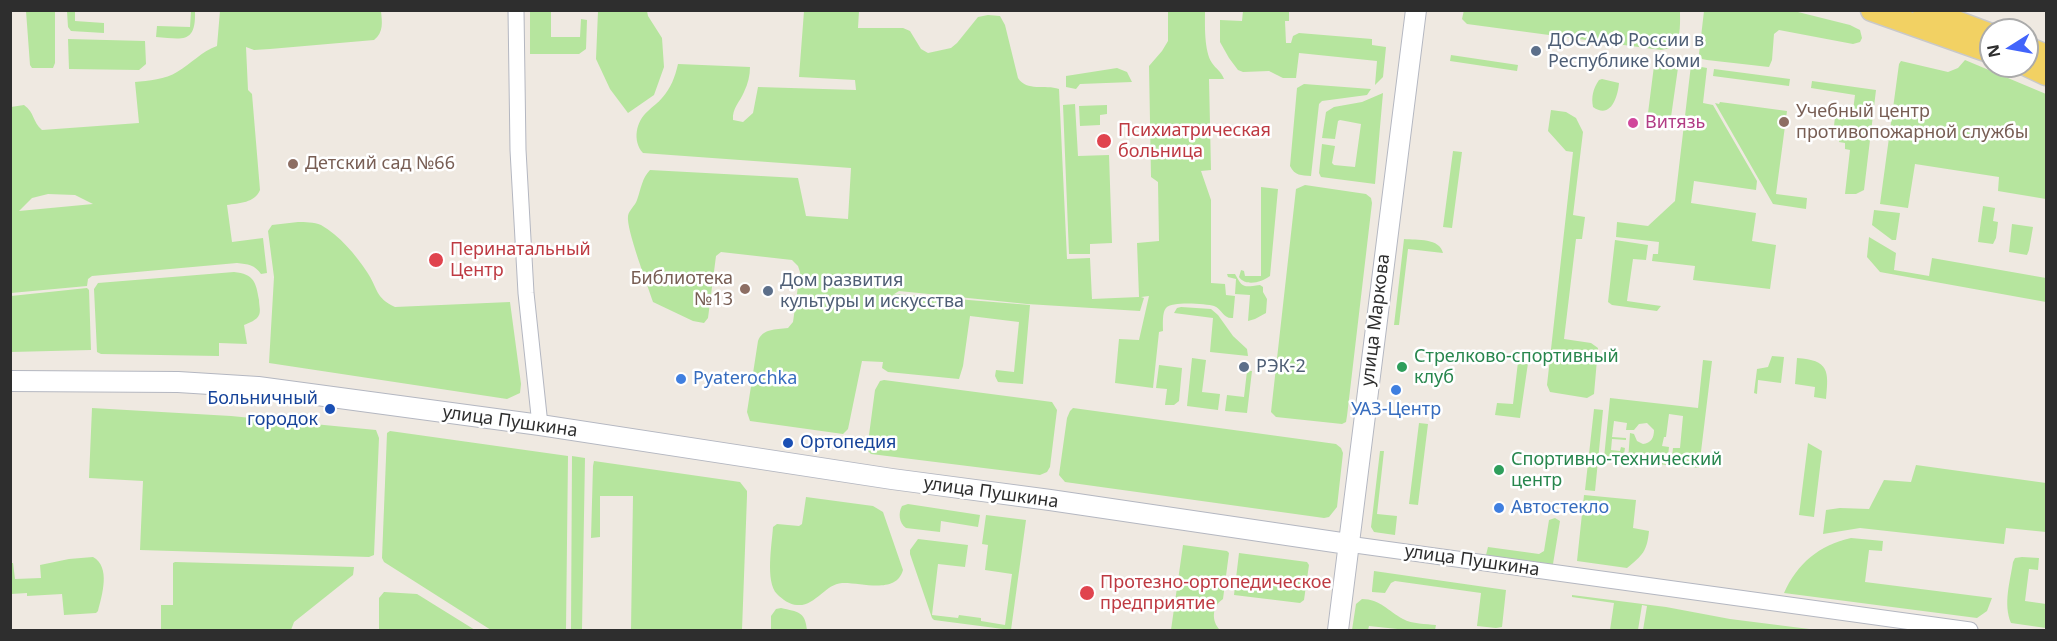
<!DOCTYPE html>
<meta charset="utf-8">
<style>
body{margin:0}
#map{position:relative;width:2057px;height:641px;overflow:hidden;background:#efe9e1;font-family:"Noto Sans",sans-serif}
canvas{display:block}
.frame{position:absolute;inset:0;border:12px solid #2e2e2e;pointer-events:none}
.north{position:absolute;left:1979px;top:18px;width:60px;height:60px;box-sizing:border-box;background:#fff;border:2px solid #ababab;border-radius:50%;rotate:259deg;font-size:16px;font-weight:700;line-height:24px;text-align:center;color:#2e2e2e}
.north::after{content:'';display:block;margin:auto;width:21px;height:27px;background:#4264fb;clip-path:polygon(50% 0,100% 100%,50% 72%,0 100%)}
</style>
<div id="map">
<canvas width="2057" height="641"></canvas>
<div class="frame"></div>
<div class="north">N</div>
</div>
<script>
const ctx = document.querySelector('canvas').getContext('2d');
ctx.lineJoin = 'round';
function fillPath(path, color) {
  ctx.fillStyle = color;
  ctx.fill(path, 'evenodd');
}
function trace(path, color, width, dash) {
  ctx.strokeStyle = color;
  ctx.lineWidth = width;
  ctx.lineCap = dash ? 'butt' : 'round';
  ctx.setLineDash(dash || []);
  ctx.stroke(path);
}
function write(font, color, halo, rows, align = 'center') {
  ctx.font = font + ' "Noto Sans",sans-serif';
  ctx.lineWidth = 5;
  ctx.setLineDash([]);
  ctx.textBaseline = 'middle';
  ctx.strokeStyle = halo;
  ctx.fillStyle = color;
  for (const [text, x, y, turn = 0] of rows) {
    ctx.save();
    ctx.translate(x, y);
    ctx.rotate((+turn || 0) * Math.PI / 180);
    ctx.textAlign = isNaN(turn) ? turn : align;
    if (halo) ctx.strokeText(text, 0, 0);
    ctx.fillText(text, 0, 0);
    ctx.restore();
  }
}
fillPath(new Path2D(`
 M1464,10H1680V11C1680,20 1681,37 1675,45C1672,49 1665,49 1661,50L1467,24L1462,19Z
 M26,11H55V63L53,68H32L30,65Z
 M67,11H75V21L104,23V33L71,31L68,27Z
 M191,11H195C196,44 183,39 156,37L157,26L190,27Z
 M220,11H381C382,22 384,32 374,40L270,49L254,50L246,47L248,90L252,94L260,190C255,203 239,203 227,205L232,242L263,238L267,273L261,274C255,265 248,264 237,263L92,276L88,279L87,286L11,293V107L24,105C35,113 32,121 42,130L139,123L135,82C148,81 166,79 177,72C191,64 202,51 217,46ZM48,194L75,195L93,204L19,211L32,198Z
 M530,11H551V37H580L581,19L587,20L586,49L579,54H530Z
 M598,11H647L648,16L662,38L664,67L654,95L628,113L610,89L596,59Z
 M804,11H859L858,28H903L910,31L921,49L928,53L951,48L957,43L978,17L988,15L1000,16L1005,25L1018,78C1027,92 1045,84 1059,89L1067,259L1090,258L1092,299L1139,297L1137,243L1159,241L1158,182L1151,177L1149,66L1162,51L1168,41V11H1205C1205,25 1204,51 1212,63C1216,69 1221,71 1224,79H1209L1211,170L1201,171L1211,200V283L1225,284L1226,295L1235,296L1233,318C1223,319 1222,309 1214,306C1206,304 1172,301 1166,308C1162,312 1163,325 1163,331L1159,332L1153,388L1115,383L1119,339L1139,340L1149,296L1141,297L1144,298L1140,311L1027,304L899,291L891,296L895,294L1030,305L1023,384L998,382L995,376L996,370L1014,372L1019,322L970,316L963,366L959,379L888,372L882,368L883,362L862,361L848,429L843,434L750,421L747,412L758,341C763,328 775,330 788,328L793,322L800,272L798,266L792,260L721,252L716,256L708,318L704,323L693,321L653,302C648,286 626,229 628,216C629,210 635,206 637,200C641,189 642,178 650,170L798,178L806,216L848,219L851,168L643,153C632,141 636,121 648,111C653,106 658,103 662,98C671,88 675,77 678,64L750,67C750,75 748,84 744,92C740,102 732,108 733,120L743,122L753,113L758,87L856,90L855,80L799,77Z
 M1243,11H1289V21H1285L1286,43H1291L1293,36L1299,33L1372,39V45L1386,47L1383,77L1375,85L1377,61L1299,53L1296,78H1283L1269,71L1243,72L1238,70L1229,58L1220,42V20L1242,21Z
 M1704,11H1794L1850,25L1860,30L1862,38L1860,42L1853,44L1779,30L1774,34L1772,60L1769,67L1707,60L1702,59L1699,54Z
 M68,39L145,41L146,64L139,70L69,69Z
 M1451,55L1518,65L1517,71L1450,61Z
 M1655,58L1679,61L1671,117L1664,124L1647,121Z
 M1965,60L2046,94V199L1998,191L1999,177L1915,164L1908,208L1880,204L1899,64L1901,61L1948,72L1958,68Z
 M1691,65L1707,68L1703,103L1713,105L1757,181L1756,190L1694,181L1691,203L1756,213L1752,241L1776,245L1770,289L1693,280L1695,266L1652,261L1653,254H1658L1659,242L1616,237L1617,222L1648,226L1675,201Z
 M1117,68L1127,72L1132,82L1080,84L1076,89L1066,87V76Z
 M1714,69L1790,79L1789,86L1713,76Z
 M1602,79L1619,83C1618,96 1611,120 1593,107C1591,97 1593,89 1599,80Z
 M1812,81L1876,90L1864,190L1856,194H1845L1850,150L1845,149V143L1839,142L1840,136L1833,135L1835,117L1852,119L1855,95L1811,88Z
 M1304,84L1371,89L1367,95L1322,101L1319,104L1311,176C1301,175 1295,176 1290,166L1297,88Z
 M1383,93L1375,184L1321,177L1319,173L1322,144L1335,146L1332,163L1334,165L1355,167L1361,124L1340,120L1338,121L1335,139L1322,138L1326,112L1334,107L1362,102Z
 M1720,102L1787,111L1776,194L1807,198L1806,209L1773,204L1715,103L1719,104Z
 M1075,104L1078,156L1109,155L1112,243L1090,244V254H1069L1063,105Z
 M1107,105V114L1100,115V125L1080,126L1079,106Z
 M1551,110L1566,112L1576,118L1583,132L1573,215L1585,217L1582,239H1576L1564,339L1591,343L1598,348L1594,394L1587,398L1550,392L1547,385L1573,152L1566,151L1548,131Z
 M1453,151L1462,152L1452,228L1443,227Z
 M1305,185L1366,194L1371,198L1372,203L1347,416L1346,422L1342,424L1276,417L1271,412L1296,189Z
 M1261,187L1278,189L1270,276C1262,282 1246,287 1239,277L1241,270L1244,271L1245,276H1261Z
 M1983,206L1995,208L1993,221L1998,222L1996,238L1993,244L1978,242Z
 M1874,210L1900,213L1896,240H1892L1872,225Z
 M298,222C305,222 314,222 321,225C339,235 356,255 367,272C378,288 375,298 395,307L510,302L521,384L520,393L507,399L269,363L274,277L268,231L272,225Z
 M2012,224L2033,227L2029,250L2027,255L2009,252Z
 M1869,237L1896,253L1894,270L1929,276L1932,258L2046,278V302L1880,272L1867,257Z
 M1404,239C1417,240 1440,238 1443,253L1408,249L1399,325H1394Z
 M1615,240L1648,245L1646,260L1633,259L1627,301L1661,306L1657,311L1612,305L1608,302Z
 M234,272C254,274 256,282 259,300C259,305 261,311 259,315C257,320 249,323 244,325L247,344L219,343V356L101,354L97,352L94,289L98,283Z
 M1227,274H1235C1243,289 1244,287 1260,285L1263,287V292L1267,299L1266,313L1255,319L1248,321L1250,295L1235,294L1236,279L1228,277Z
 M87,288L89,290L91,350L11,352V296Z
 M1181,307L1211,309L1218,315L1233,336L1247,349L1248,356L1210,352L1213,318L1174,313L1177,308Z
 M1772,356L1784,357L1781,383L1758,380L1757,394L1754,393L1757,369L1768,367Z
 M1192,358L1206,360L1202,392L1220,394L1218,410L1187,406Z
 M1797,358C1829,360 1829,371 1826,399L1814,397L1815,387L1795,384Z
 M1703,360L1712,361L1699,468L1671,465L1673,448H1680L1683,416L1669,414L1666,437H1664L1662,446L1669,447L1667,465L1628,461L1630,433L1634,434L1637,441L1643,444C1651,443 1654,438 1654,430L1647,423L1639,424L1634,430H1626L1627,423L1614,421L1612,437L1626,438V440L1612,439L1611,450L1620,451L1621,447L1625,448L1623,461L1604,458L1610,398L1698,408Z
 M1518,362L1528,363L1520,418L1495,415L1497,403L1513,404Z
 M1159,365L1182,368L1179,401L1174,405H1165L1167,389L1156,388Z
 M1247,371H1252L1247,413L1225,411L1227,395L1244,397Z
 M884,380L1052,402L1057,410L1050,467L1047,472L1040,475L871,454L867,450L875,390L880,381Z
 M92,408L231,416L376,430L379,438L374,555L369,557L140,550L143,481L89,478Z
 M1073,408L1336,444L1341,448L1343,453L1337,507L1329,517L1324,518L1065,482L1059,475L1067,418L1070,411Z
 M1594,409L1603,410L1595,491L1585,490Z
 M1419,423L1428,424L1418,505L1409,504Z
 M390,431L568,456L566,630H491L384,562L382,558L387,433Z
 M1808,443L1822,451L1814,517L1799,515Z
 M1380,451H1384L1377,514L1397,516L1395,535L1374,532L1371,527Z
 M572,456L585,458L582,630H571Z
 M594,461L740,482L747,491V496L742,630H631L633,496H600V537L591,538L593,466Z
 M1916,465L2046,483V532L2006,528L2004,544L1860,528L1823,534L1826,510L1840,508L1869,509L1884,480L1911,482Z
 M1584,495L1636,500L1633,528L1649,531C1647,551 1643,555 1627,568L1577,561Z
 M806,497L873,506L883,512L903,570C896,595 861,582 842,583C825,584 815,607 797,605C790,605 782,599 777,594C765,582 772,544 773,527L777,524L799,526L802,524Z
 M908,504L980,515L978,527L941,521L940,532L906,528C899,523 898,513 902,506Z
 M986,515L1026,520L1011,630L934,620L932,618L910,554V550L918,539L968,545L965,567L938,564L932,615L958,618L959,615L981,618V621L1005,625L1012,574L985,570L988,545L982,544Z
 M1555,518L1560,521L1553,564L1550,566L1489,558L1486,555L1488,547L1539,554L1544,551L1549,520Z
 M1851,538L1883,541L1882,551L1869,550L1865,582L1992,598L1987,611L1977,618L1784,593C1797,564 1819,545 1851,538Z
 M1183,545L1227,551L1229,553L1223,599C1212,606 1211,621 1220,630H1171Z
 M1239,553L1307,562L1309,565L1304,600L1300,603L1234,595Z
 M93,557C111,567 102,595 98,611L96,613L64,615L62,594L27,596V593L11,594V563H13L15,579L41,578L40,565L69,559Z
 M2022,557L2039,558L2038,570L2029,569L2025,601L2046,604V628L2011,623C2003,604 2010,582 2013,562L2015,558Z
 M175,562L354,567L353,575L294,622L291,630H161V605H173V563Z
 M1374,571L1506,590L1502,627L1496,628L1477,626L1481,593L1395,581L1391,583L1385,593L1372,592V590Z
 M384,592L417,594L475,630H379V598Z
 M1572,595L1666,607L1730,619L1817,630H1643L1647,606L1642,605L1638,630H1610L1614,603L1572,597Z
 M1362,599C1380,599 1388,611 1403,619C1412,624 1426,624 1436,625L1435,630H1407L1369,626L1368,630H1352L1356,604Z
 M781,608C798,612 805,611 807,630H771V616L776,609Z`), '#b6e59e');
const street = new Path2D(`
 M516,10L518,150L526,293L540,425
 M1348,544L1970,630`);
const secondary = new Path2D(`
 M10,381L178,382L258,387L540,425L892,479L1050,500L1348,544
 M1338,630L1416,10`);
const primary = new Path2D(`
 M1872,10L1991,52
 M1924,10L1991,35
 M2027,48L2046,56
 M2027,65L2046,74`);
trace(street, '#b4b7c1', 17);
trace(secondary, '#b4b7c1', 22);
trace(primary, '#c9c9c9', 25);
trace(street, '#fff', 15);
trace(secondary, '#fff', 20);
trace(primary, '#f2d163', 22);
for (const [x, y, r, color] of [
 [1536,51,6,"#5c6f8a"],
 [1784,122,6,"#8d6e63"],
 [1633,123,6,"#d1479c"],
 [1104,141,8,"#e0444e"],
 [293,164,6,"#8d6e63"],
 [436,260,8,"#e0444e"],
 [745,289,6,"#8d6e63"],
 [768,291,6,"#5c6f8a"],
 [1244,367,6,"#5c6f8a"],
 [1402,367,6,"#2e9e5b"],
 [681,379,6,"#3f7fe0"],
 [1396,390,6,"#3f7fe0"],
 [330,409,6,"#1a4fb4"],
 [788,443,6,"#1a4fb4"],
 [1499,470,6,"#2e9e5b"],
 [1499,508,6,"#3f7fe0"],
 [1087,593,8,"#e0444e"]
]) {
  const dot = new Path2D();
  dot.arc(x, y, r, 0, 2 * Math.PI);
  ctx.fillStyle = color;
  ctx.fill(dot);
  trace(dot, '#fff', 2);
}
write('18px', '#4e5e75', '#fff', [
 ["ДОСААФ России в",1548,41],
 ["Республике Коми",1548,62],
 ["Дом развития",780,281],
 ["культуры и искусства",780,302],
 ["РЭК-2",1256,367]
], 'left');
write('18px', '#785e54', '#fff', [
 ["Учебный центр",1796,112],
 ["противопожарной службы",1796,133],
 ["Детский сад №66",305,164],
 ["Библиотека",733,279,"right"],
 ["№13",733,300,"right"]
], 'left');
write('18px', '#b23c85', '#fff', [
 ["Витязь",1645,123]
], 'left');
write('18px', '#be3a42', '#fff', [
 ["Психиатрическая",1118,131],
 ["больница",1118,152],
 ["Перинатальный",450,250],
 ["Центр",450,271],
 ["Протезно-ортопедическое",1100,583],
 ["предприятие",1100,604]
], 'left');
write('18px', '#2e2e2e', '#fff', [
 ["улица Маркова",1376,320,-83],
 ["улица Пушкина",510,422,8],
 ["улица Пушкина",991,493,8],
 ["улица Пушкина",1472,561,8]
]);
write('18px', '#27864d', '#fff', [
 ["Стрелково-спортивный",1414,357],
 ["клуб",1414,378],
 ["Спортивно-технический",1511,460],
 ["центр",1511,481]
], 'left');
write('18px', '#366cbe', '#fff', [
 ["Pyaterochka",693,379],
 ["УАЗ-Центр",1396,410,"center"],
 ["Автостекло",1511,508]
], 'left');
write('18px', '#164399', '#fff', [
 ["Больничный",318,399],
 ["городок",318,420],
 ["Ортопедия",800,443,"left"]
], 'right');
</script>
